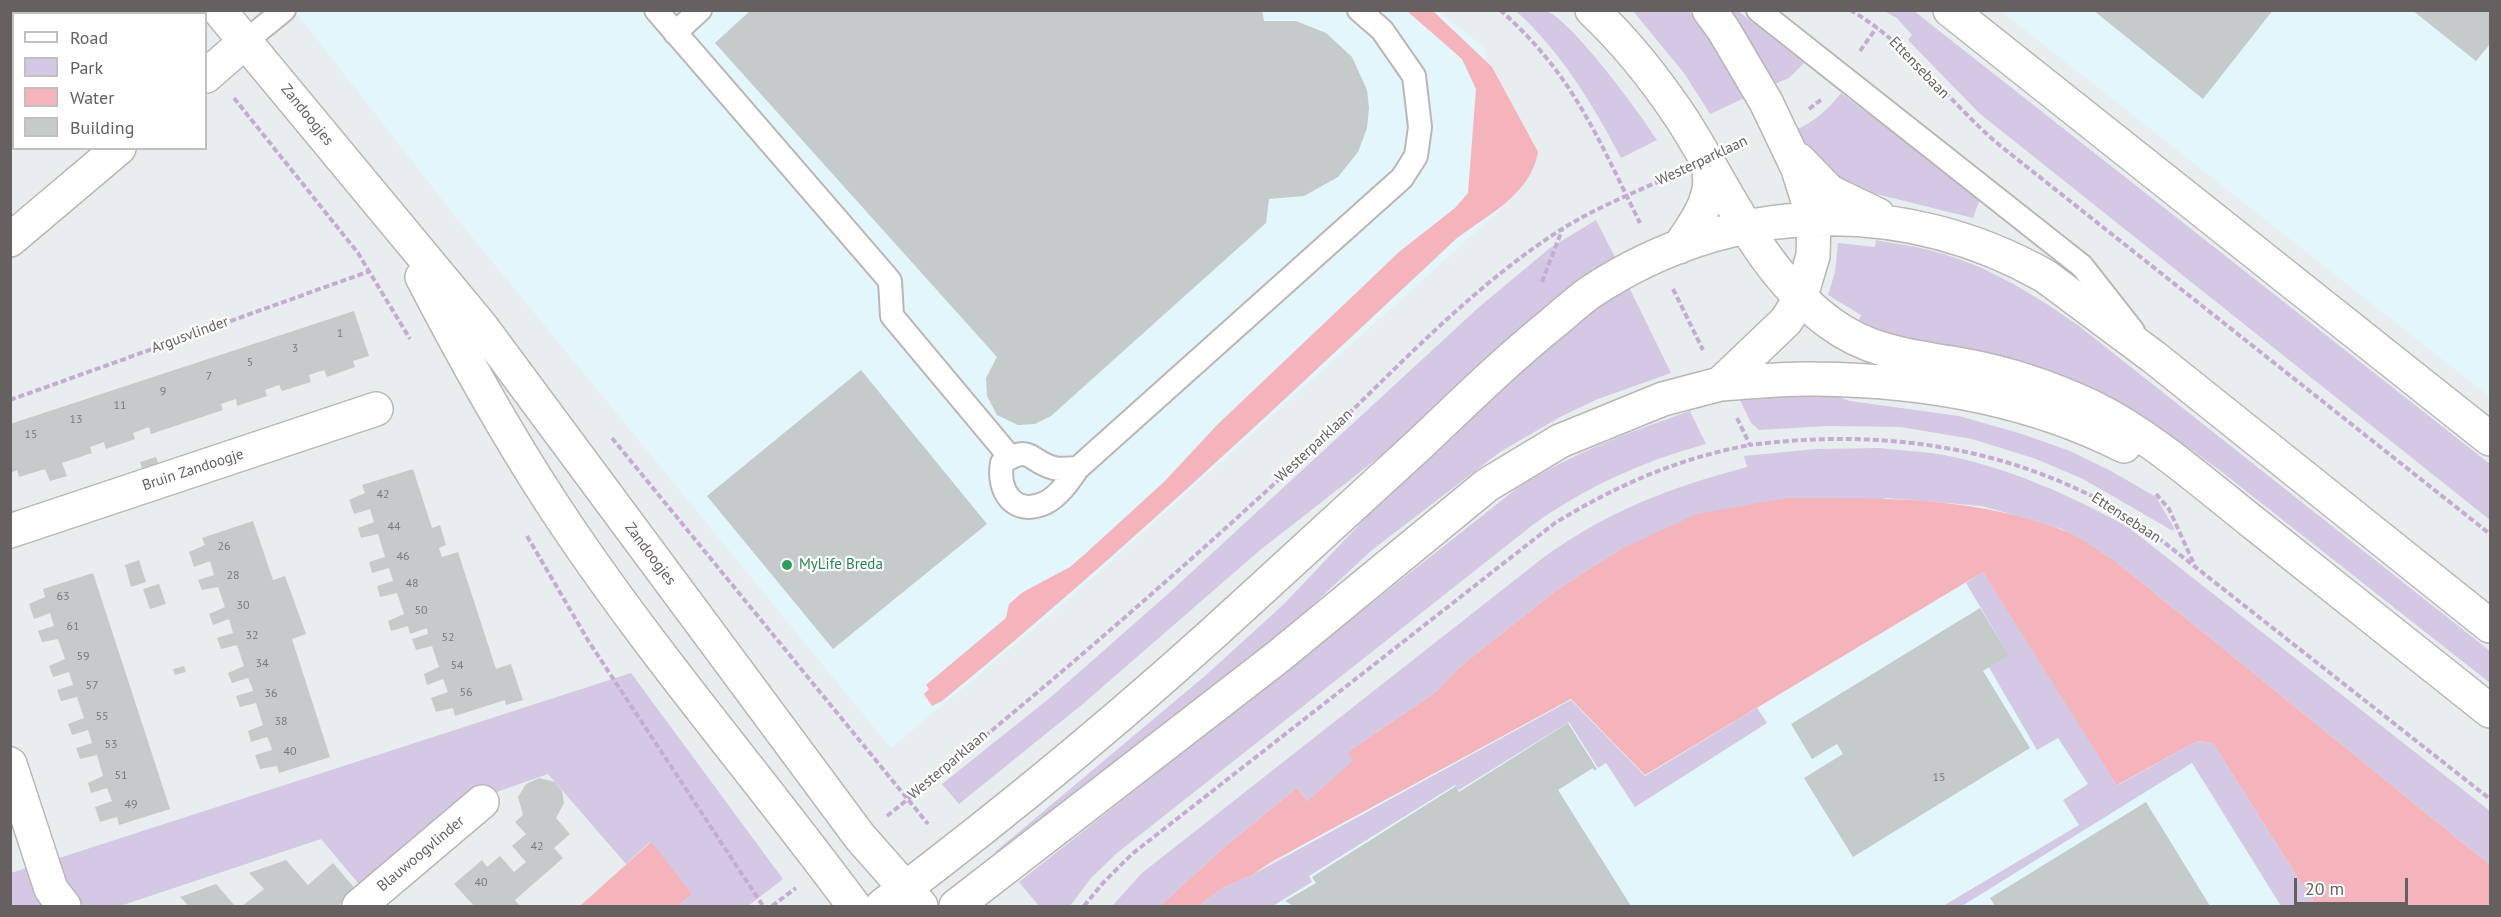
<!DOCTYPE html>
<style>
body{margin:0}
#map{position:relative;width:2501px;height:917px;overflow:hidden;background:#e8eef0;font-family:"PT Sans",sans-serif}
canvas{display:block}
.frame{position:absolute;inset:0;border:12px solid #676060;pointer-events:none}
.legend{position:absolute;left:12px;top:12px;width:195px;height:138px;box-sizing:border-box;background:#fff;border:2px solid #c2bfbf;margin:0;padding:8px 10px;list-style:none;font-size:18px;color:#676060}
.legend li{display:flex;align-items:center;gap:12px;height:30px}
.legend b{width:30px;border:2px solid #c2bfbf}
.scale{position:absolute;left:2294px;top:878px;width:114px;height:27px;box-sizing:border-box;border:3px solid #676060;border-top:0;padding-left:8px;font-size:18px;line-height:21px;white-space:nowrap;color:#676060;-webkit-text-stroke:4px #fff;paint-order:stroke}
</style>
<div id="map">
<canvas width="2501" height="917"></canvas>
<div class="frame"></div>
<ul class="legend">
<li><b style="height:8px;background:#fff"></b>Road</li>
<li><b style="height:16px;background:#d4c8e4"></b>Park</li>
<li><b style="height:16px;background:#f5b3bb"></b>Water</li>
<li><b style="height:16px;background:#c5cacb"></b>Building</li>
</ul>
<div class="scale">20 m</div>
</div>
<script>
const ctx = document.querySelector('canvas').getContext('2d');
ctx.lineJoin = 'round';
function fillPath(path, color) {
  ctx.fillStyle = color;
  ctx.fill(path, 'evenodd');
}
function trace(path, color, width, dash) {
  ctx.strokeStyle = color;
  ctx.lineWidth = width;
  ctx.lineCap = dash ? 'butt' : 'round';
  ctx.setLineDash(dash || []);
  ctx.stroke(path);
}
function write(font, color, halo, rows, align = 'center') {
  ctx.font = font + ' "PT Sans",sans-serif';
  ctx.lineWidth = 4.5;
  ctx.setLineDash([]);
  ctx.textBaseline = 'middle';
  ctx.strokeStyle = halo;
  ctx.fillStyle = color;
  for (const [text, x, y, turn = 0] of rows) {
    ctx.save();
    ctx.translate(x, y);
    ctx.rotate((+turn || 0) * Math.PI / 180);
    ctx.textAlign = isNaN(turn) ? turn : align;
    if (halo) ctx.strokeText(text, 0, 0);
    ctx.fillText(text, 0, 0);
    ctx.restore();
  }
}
fillPath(new Path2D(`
 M295,11H1437L1484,47L1501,209L1060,607L891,748L459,221Z
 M2001,11H2490V397Z
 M1992,529L2453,906H1214L1663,592Z`), '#e3f6fb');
fillPath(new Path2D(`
 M1516,11C1525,10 1536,9 1544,10C1569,16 1642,116 1657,140L1621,158C1592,103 1562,53 1516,11Z
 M1633,11H1689L1719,49L1749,96L1710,114L1684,73Z
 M1729,11H1738L1804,63L1789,78L1773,85Z
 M1884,11H1914L2490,464V520L1979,113L1908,40L1912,35L1897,18Z
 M1841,93L1980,199L1973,218L1852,188C1827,174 1809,154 1796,130C1816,120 1828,110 1841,93Z
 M1596,220L1617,261L1415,429L1259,551L1084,703L959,804L942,784L1051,697L1169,593L1478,308L1550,248Z
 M1876,240C1896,244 1916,246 1936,252C1989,266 2035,295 2079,326L2490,651V683L2218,469L2165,431L2115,400L2058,376L1887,335L1858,322L1861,315L1828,295L1835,272L1838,243L1875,247Z
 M1628,285L1671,373L1598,399L1562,416L1500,452L1372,550L1236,676L1002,860L995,852L1206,675L1284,604L1426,454L1590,309Z
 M1819,390L1850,401L1959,416L2022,434L2070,451L2111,471L2156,497L2174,528L2173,531L2083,479L2036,459L1972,439L1901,427L1829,426L1759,430L1751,423L1740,400L1779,391Z
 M1690,411L1706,444C1641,462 1590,485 1534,524L1117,853L1091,878L1070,906H1039L1019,882L1516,489C1571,453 1628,433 1690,411Z
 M1880,448C1901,451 1923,451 1944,455C2010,468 2069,495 2128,527L2490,811V865L2115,561L2062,529L1982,506L1887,498L1621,549L1558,589L1460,667L1436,692L1348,752L1354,761L1307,801L1297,788L1228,844L1160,906H1112L1142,873L1544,557C1610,510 1669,488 1747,467L1744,456L1816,449Z
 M1983,572L2118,785L2197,741L2213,743L2316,906H2281L2192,763L1962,906H1943L2079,825L2063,800L2088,784L2058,738L2037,750L1987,664L2007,652L1966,583Z
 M631,673L783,879L748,906H678L692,894L650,842L626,864L548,774L445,810L447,829L369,896L321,839L120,906H72L56,859Z
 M1571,700L1645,776L1757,708L1767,723L1635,807L1606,763L1598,768L1569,722L1459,790L1455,785L1309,876L1312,882L1273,906H1199L1222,888L1252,875Z
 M32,866L45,906H11V873Z`), '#d4c8e4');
fillPath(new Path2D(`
 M1407,11H1433L1492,67L1538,152C1531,194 1488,215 1457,238C1288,396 1121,555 942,701L932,706L924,694L929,689L926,685L1006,618L1009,604L1023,592L1070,567L1085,554L1165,481L1217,425L1355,294L1399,252L1455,208L1468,193L1476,89L1462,59Z
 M1787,498C1882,498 1969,496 2060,529C2079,536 2098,551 2115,561L2490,865V906H2316L2213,743L2197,741L2117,785L1983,572L1645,775L1571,699L1271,862L1252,875L1222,888L1199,906H1160L1228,844L1297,788L1307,801L1353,761L1348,752L1436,692L1460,667L1558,589L1621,549L1697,514Z
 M651,842L692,894L678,906H580Z`), '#f5b3bb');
fillPath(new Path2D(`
 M82,10H101L103,14H79Z
 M751,10H1262L1264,21H1296L1326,33L1352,57L1367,90L1369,108L1367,128L1358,152L1338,177L1304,196L1269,199L1266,223L1051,416L1035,424L1018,425L997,415L987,396L986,378L997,357L715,43Z
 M2093,10H2273L2203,99Z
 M2412,10H2490V44L2476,61Z
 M14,69V135L10,138V71Z
 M354,311L369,356L353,361L355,367L327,377L324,370L309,375L311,382L282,391L279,385L265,390L267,396L237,406L236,399L221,404L223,410L151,434L149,427L133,433L135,439L106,449L104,442L90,447L92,453L62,463L67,476L50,481L45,469L19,477L17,470L10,473V424Z
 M861,370L987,524L833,649L707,496Z
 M156,457L162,473L145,478L140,462Z
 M413,469L432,528L440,525L446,545L439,548L442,557L458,552L496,669L511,664L523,700L506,705L505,700L455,716L453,708L436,712L431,698L448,692L443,679L427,685L424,674L439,667L432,646L416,650L412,639L428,634L427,628L410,634L408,626L391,631L388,621L404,614L397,593L380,597L377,586L393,581L389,568L372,573L369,562L385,557L378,534L361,538L358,528L374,522L370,509L354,514L349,500L365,493L362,485Z
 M253,521L273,580L285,576L306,634L292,639L330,757L279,773L277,766L260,769L255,755L272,750L270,743L267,737L251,742L248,731L263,725L256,703L240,707L236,696L253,691L251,685L248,678L232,683L228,673L244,666L237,645L221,649L217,638L233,633L229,619L213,625L209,614L225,607L218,587L202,590L198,580L214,575L210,561L194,567L189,552L205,545L202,538Z
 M139,560L146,582L131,587L125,565Z
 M93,573L170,809L119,825L117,817L100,822L95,807L112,801L107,788L91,793L88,783L103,776L97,755L80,759L76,748L92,743L88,730L72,735L68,724L84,718L77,697L61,701L57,690L73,685L69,672L53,677L49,666L65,659L58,639L42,642L38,631L54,626L50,613L34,619L29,604L45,597L43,589Z
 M159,584L166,604L150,609L143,589Z
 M1980,608L2009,655L1983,671L2030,748L1853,857L1804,778L1843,754L1837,744L1812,759L1791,724Z
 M184,666L186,672L175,675L173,669Z
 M1568,723L1597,769L1594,771L1593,768L1558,790L1631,906H1293L1285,901L1316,883L1312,877L1456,786L1459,792Z
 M539,778L555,782L562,791L564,803L556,818L570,834L554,848L563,858L515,900L520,906H474L454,884L482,860L487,867L500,856L514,872L526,862L512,846L526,834L515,822L523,815L518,797L526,784Z
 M2146,802L2210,906H1995L1990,898Z
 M286,860L308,885L333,863L357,891L338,906H242L264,889L249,873Z
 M216,884L235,906H189L180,897Z`), '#c5cacb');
const lane = new Path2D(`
 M656,10L885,275L890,281L892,316L1010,457
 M1758,10L2082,266L2133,331
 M675,33L700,10
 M246,41L284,10
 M1078,468C1070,468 1061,470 1054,468C1029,462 1031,443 1002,463C997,491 1014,517 1045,503C1059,496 1069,481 1078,468L1402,178L1416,156L1420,127L1414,76L1382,30L1359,10`);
const street = new Path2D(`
 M219,10L481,326L860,837L921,906
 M1950,10L2490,439
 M206,76L246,41
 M10,240L119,148
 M422,277C462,354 504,430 551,502C643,643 754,771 854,906
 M10,531L376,409
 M10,764L51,889L64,906
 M359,906L482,802`);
const secondary = new Path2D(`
 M1592,10C1626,42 1656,80 1682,119C1727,189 1760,272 1830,323C1870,353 1915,357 1963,365C2007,373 2052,388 2092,407C2151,436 2203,483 2255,524C2333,586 2412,649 2490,711
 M1799,160L1830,192L1878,215
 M1679,247C1696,222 1719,193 1706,161
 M1720,384C1751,382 1784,378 1815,379C1920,380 2029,398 2124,446
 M882,906C1011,809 1135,706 1254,596C1310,545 1366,494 1422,442C1465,401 1507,360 1554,322C1566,312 1579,300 1592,291C1731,200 1901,195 2045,276L2155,358L2490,626
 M956,906L1279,656L1487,485L1560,441L1663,399L1720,384L1786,321L1800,299L1813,256L1814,220L1798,169L1766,102L1723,29L1709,10`);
trace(lane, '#bbb6b5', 26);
trace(street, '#bbb6b5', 36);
trace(secondary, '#bbb5b4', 36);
trace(new Path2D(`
 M162,10L164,14
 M1500,10C1574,75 1598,139 1640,223
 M1850,10C1908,43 1948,101 1998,144L2490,534
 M1860,51L1877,27
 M234,98L358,253L410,339
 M1809,109L1822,99
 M1542,282L1562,230
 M1673,289L1703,350
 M10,400L370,271
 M1737,418L1750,445C1888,427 2024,448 2142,525L2490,799
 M612,438L928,824
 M2156,494L2169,509L2194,564
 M527,536L589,642L763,906
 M887,816C1028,703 1165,585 1298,462C1384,383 1463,292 1562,229C1597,207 1636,192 1673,175
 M772,906L796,888
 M1084,906L1103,883L1132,854L1555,523C1617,485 1679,458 1750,445`), '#c6abd2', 4, [6, 3]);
trace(lane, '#fff', 22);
trace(street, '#fff', 33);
trace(secondary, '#fff', 33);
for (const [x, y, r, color] of [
 [787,565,6,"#2e9e5b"]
]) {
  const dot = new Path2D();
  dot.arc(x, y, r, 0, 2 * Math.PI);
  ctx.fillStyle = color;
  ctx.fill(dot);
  trace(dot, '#fff', 2);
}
write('12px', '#7e7a7b', null, [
 ["1",340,334],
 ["3",295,349],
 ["5",250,363],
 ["7",209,377],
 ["9",163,392],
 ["11",120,406],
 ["13",76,420],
 ["15",31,435],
 ["42",383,495],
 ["44",394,527],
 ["26",224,547],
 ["46",403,557],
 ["28",233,576],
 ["48",412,584],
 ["63",63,597],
 ["30",243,606],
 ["50",421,611],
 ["61",73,627],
 ["32",252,636],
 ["52",448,638],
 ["59",83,657],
 ["34",262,664],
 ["54",457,666],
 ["57",92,686],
 ["56",466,693],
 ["36",271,694],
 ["55",102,717],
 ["38",281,722],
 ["53",111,745],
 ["40",290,752],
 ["51",121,776],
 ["15",1939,778],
 ["49",131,805],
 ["42",537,847],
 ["40",481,883]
]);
write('15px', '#676060', '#fff', [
 ["Ettensebaan",1919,68,46],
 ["Zandoogjes",307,115,51],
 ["Westerparklaan",1702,161,-25],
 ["Argusvlinder",190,335,-20],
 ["Westerparklaan",1314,446,-43],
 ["Bruin Zandoogje",193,470,-18],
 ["Ettensebaan",2126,518,33],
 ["Zandoogjes",650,554,53],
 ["Westerparklaan",948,765,-40],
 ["Blauwoogvlinder",421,854,-40]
]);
write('15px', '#27864d', '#fff', [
 ["MyLife Breda",799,565]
], 'left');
</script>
